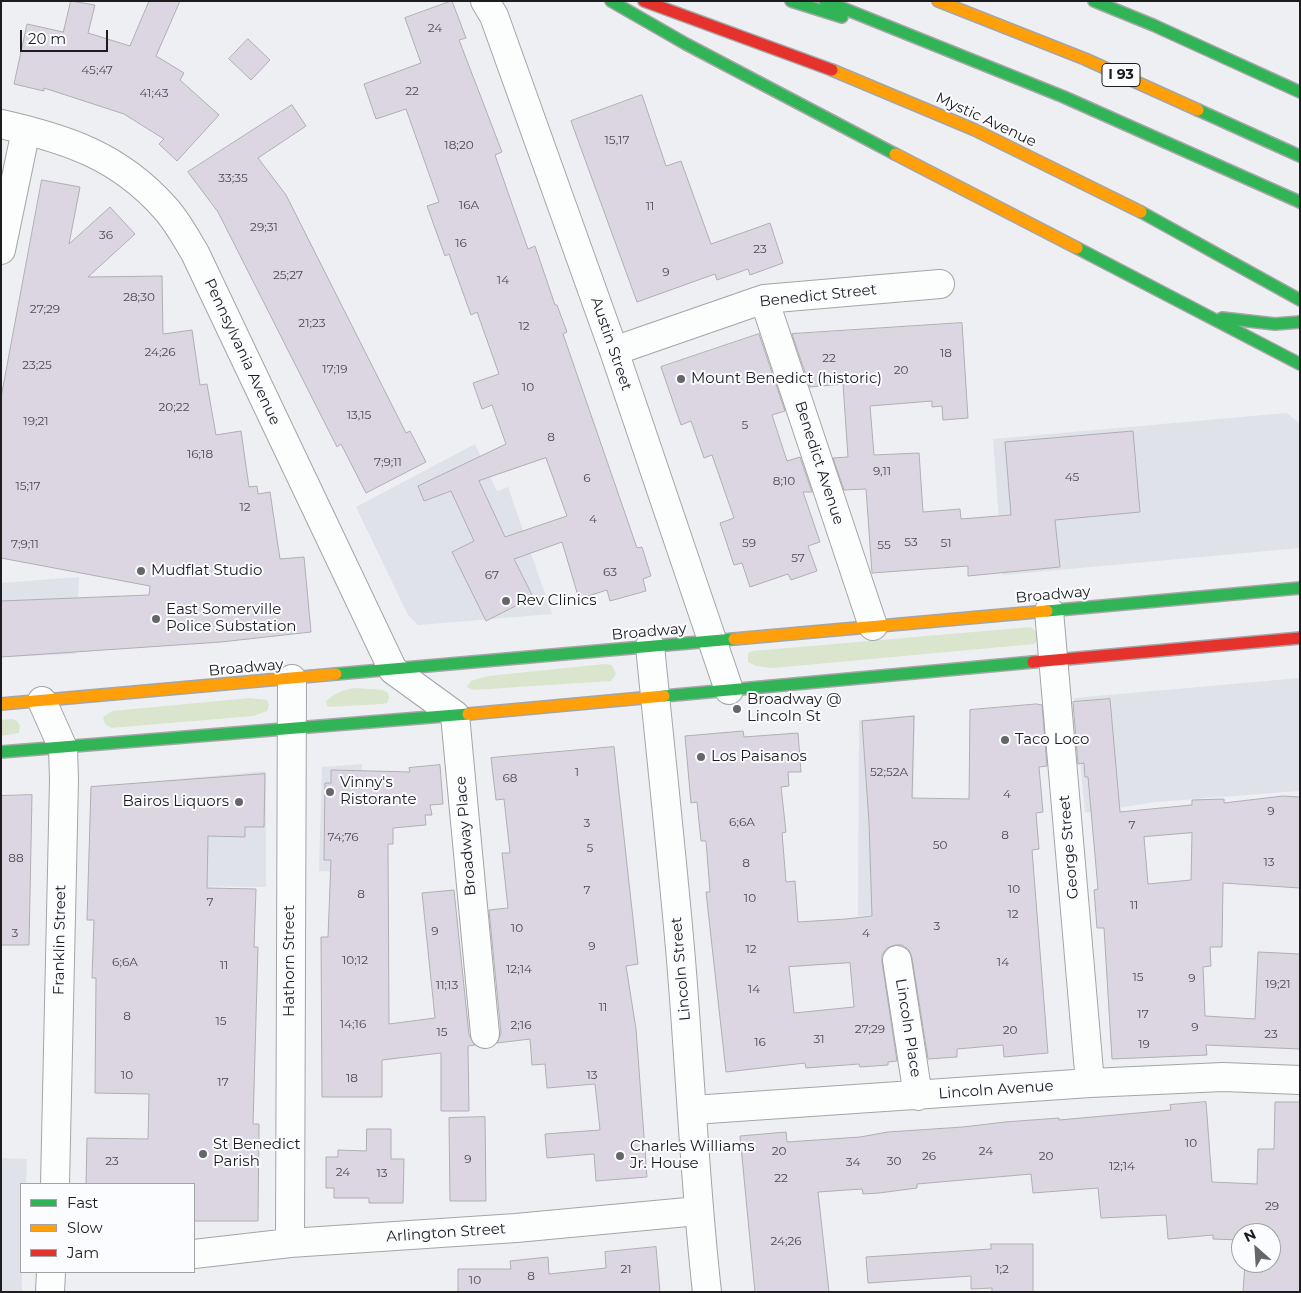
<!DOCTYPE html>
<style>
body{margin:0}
#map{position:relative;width:1301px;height:1293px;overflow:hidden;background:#eeeff2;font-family:Montserrat,sans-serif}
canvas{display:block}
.frame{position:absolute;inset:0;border:2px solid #1d1d1f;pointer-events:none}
.legend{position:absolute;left:20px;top:1183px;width:175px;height:90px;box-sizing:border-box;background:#fbfcff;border:1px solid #a2a3a5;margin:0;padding:6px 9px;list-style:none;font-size:15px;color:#1d1d1f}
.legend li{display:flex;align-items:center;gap:10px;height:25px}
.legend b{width:25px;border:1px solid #a2a3a5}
.north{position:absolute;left:1231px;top:1223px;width:50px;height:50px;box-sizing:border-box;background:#fbfcff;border:1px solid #a2a3a5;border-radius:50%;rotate:334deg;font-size:14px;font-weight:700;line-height:20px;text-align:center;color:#1d1d1f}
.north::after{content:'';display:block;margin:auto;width:18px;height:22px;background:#666669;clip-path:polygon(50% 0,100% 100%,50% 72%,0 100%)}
.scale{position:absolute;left:20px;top:30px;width:88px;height:22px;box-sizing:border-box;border:2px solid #1d1d1f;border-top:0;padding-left:6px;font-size:15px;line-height:18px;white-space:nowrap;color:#1d1d1f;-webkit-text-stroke:4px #fbfcff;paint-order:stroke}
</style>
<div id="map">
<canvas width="1301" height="1293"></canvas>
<div class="frame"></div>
<ul class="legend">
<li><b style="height:6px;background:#30b455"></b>Fast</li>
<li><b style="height:6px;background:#ff9f0a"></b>Slow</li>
<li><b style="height:6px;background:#e5322d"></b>Jam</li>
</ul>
<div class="north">N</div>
<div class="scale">20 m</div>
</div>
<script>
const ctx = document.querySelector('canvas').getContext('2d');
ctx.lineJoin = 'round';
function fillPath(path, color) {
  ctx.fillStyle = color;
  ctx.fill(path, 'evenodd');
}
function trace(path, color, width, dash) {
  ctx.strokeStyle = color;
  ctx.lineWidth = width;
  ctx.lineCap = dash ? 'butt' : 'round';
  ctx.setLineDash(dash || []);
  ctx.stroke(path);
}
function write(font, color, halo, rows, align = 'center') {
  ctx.font = font + ' Montserrat,sans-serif';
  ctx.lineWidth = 4;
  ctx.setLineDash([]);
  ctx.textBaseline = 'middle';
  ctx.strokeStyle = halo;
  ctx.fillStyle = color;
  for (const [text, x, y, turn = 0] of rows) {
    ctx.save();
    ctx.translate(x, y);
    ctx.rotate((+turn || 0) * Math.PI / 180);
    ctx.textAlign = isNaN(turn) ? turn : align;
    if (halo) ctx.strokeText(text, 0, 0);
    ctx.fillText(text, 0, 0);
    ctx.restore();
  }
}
fillPath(new Path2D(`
 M1287,413L1300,424V548L1003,575L993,439Z
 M475,444L497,491L508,487L552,614L418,625L408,615L356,507Z
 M79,577L76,654L1,657V583Z
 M1300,678V791L1156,802L1085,813L1074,698Z
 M915,715L911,912L858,916L859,720Z
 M362,764L361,873L319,871L322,767Z
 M266,771V887L153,886L152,923L87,920L91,787Z
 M1,1158L27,1159L26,1184H21L22,1292H1Z`), '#dfe2e9');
fillPath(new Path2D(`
 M1031,627L1039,634L1038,640L1034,644L773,668L756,666L748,662V653L753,651Z
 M605,664L612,665L616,674L611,681L473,690L467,687L471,681L488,676Z
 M355,688L383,690L388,693L389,698L387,703L381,704L328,707L326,702C333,693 344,690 355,688Z
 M250,698L267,700L269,705L267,711L253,716L111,728L105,724L103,717L112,711Z
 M12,719L17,721L20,726L19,733L1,736V720Z`), '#dae5ce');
const building = new Path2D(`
 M71,1L95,5L88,33L130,46L149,1H180L156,56L184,73L180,80L219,115L177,161L159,144L164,139L124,114L44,88V91L14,84L27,24L63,32Z
 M452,1L466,38L459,40L502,152L495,155L512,204L528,249L535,246L555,305H557L567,332L563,334L637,548L642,547L651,576L643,579L646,591L610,601L607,590L579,599L562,542L514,559L533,597L486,621L452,552L474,541L451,491L424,501L418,486L506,444L492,405L482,409L473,383L499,374L477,312L471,315L449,254L445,256L427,206L439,202L406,109L376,119L364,84L421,63L405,18ZM546,458L567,516L505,537L479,481Z
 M248,39L270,60L251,80L229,59Z
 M642,95L666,166L681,161L711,244L770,223L783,263L750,275L748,269L717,280L715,274L637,302L571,121Z
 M292,105L306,126L258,158L286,195L406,433L410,431L426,462L366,493L341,444L337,447L218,212L188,172Z
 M42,180L80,187L69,244L110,207L135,234L88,277L162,276L163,334L192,330L200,385L207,384L216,435L241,431L249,487L257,486L258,494L270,492L280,559L304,557L311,632L221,642L1,657V601L149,595L150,586L1,558V398Z
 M962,323L968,418L943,420L942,406L932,407V401L870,406L874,455L919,453L923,512L960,509L961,519L1011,515L1005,442L1133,431L1140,512L1055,520L1060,567L968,576V566L872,573L866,489L844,490L833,458L848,457L843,384L810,387L792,334Z
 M759,334L785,411L772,415L787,461L800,457L812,492H803L820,542L808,546L817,571L791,580L788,574L750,587L742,563L734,565L720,523L734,518L712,455L704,458L691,421L681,425L661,367Z
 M1110,699L1120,812L1192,805V800L1224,799V803L1283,796L1300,797V888L1223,883L1222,947H1210L1211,966L1203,967L1205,1016L1255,1019L1258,952L1300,954V1049L1206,1045L1207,1055L1112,1059L1104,928H1097L1094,890L1098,889L1088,777H1085L1084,763L1078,764L1073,702ZM1192,833L1191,880L1148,884L1144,837Z
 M1037,704L1042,705L1047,766L1039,767L1043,812L1036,813L1039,849L1032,850L1048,1053L1004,1057L1003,1045L957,1049V1057L928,1059L912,958L909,950L902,945H895L887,948L882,955V962L897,1061L888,1062V1065L860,1067L859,1064L806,1068L805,1063L726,1072L706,892H710L706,841H701L697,802L691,803L685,736L743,731L744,737L798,733L801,772H788L789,786L781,787L786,832L782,833L786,882L795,881L798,922L846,919L872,916L869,822L862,721L914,716L912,798L969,799L970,710ZM850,963L854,1007L794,1013L789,967Z
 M614,747L638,964L626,966L636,1029L647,1177L596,1181L594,1154L547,1158L545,1134L600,1130L595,1084L547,1088L545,1064L532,1065L530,1039L497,1043L501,1033L489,910L508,908L502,853H510L504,799L496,800L491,758Z
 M440,765L443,804L430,805L432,815H425L426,825L393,828V844H388L389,1024L435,1018L422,893L454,890L469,1035L475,1045L468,1046L469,1111H441V1053L382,1060V1097H322L321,937H328L331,860H324L325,783H331V770L410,772L409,768Z
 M265,774L264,827H245V837L208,836L207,888L256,889L254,947H258L253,1124H259L258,1221H194V1184H86L87,1138L148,1139L149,1094L95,1093L96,978H92L94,920H87L91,787Z
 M32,795L29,945H1V796Z
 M1206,1102L1212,1182L1257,1184L1258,1149H1274L1275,1102H1300V1292H1243L1245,1263H1271V1233H1241V1240L1213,1239V1235L1168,1239L1166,1215L1101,1218L1098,1188L1033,1193L1031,1174L917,1184V1188L879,1193L863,1194L862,1189L818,1192L829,1292H755L740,1136L786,1132L787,1142L860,1137L888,1132L963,1127L1005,1122L1059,1118V1120L1171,1110L1170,1105Z
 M485,1117L486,1201H450L449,1118Z
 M367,1129H391V1159H404L403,1203H369V1198H334V1188H326V1157H338V1150L366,1151Z
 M991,1244H1033V1292H992V1288L971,1289V1276L868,1283L866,1257L991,1249Z
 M656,1247L660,1292H458V1269H511L510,1261L548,1257L549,1274L606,1268L605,1252Z`);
fillPath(building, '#dcd6e3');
trace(building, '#afafb2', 1);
const street = new Path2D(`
 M485,1L494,16L614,351L729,690
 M1,124C67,139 119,156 165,208C177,221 186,238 195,253L393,670L455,715L485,1034
 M1,250L26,130
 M764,299L873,626
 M614,351L764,299L940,284
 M1049,611L1090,1083
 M650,646C660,747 671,847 680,948C690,1063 694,1178 707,1292
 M42,701L63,748L64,780L55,1184
 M897,960L918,1096
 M693,1110L1090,1083L1223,1077L1300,1080
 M290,1243L292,679
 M194,1254L290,1243L516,1228L698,1211
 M50,1292L51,1272`);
const fast = new Path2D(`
 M611,1L686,44L895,154
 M791,1L842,17
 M825,1L1064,97L1300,202
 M1094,1L1153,25L1300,92
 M1198,110L1300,156
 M1141,212L1300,300
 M1077,248L1300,364
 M1222,318L1275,324L1300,322
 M1047,611L1300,588
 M336,674L734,639
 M664,696L1033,662
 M1,752L468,714`);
const slow = new Path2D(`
 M938,1L1085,59L1198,110
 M832,70L975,130L1141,212
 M895,154L1077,248
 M734,639L1047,611
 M1,704L336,674
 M468,714L664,696`);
const jam = new Path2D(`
 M644,1L832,70
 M1033,662L1300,638`);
trace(street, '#a4a5a7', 30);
trace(fast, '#a4a5a7', 14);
trace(slow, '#a4a5a7', 14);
trace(jam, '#a4a5a7', 14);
trace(street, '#fcfdfd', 28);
trace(fast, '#30b455', 11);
trace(slow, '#ff9f0a', 11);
trace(jam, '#e5322d', 11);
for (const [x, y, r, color] of [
 [681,379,5,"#666669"],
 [141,571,5,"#666669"],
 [506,601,5,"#666669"],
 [156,619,5,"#666669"],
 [737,709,5,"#666669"],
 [1005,740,5,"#666669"],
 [701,757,5,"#666669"],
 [330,792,5,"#666669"],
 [239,802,5,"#666669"],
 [203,1154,5,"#666669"],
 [620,1156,5,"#666669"]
]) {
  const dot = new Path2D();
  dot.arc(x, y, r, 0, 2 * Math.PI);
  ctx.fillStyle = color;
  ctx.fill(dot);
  trace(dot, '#fbfcff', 2);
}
write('12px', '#4d4b50', null, [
 ["24",435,28],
 ["45;47",97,70],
 ["22",412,91],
 ["41;43",154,93],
 ["15,17",617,140],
 ["18;20",459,145],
 ["33;35",233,178],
 ["16A",469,205],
 ["11",650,206],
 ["29;31",264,227],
 ["36",106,235],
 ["16",461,243],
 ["23",760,249],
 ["9",666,272],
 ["25;27",288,275],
 ["14",503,280],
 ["28;30",139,297],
 ["27;29",45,309],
 ["21;23",312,323],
 ["12",524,326],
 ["24;26",160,352],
 ["18",946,353],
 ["22",829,358],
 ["23;25",37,365],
 ["17;19",335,369],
 ["20",901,370],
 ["10",528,387],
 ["20;22",174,407],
 ["13,15",359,415],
 ["19;21",36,421],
 ["5",745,425],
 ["8",551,437],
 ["16;18",200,454],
 ["7;9;11",388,462],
 ["9,11",882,471],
 ["45",1072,477],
 ["6",587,478],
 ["8;10",784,481],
 ["15;17",28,486],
 ["12",245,507],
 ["4",593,519],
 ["53",911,542],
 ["59",749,543],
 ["51",946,543],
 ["7;9;11",25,544],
 ["55",884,545],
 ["57",798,558],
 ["63",610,572],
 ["67",492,575],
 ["1",577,772],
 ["52;52A",889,772],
 ["68",510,778],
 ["4",1007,794],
 ["9",1271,811],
 ["6;6A",742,822],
 ["3",587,823],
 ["7",1132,825],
 ["8",1005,835],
 ["74;76",343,837],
 ["50",940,845],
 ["5",590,848],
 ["88",16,858],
 ["13",1269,862],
 ["8",746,863],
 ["10",1014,889],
 ["7",587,890],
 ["8",361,894],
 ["10",750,898],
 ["7",210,902],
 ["11",1134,905],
 ["12",1013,914],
 ["3",937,926],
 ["10",517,928],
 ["9",435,931],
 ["3",15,933],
 ["4",866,933],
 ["9",592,946],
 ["12",751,949],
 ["10;12",355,960],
 ["6;6A",125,962],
 ["14",1003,962],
 ["11",224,965],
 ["12;14",519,969],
 ["15",1138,977],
 ["9",1192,978],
 ["19;21",1278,984],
 ["11;13",447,985],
 ["14",754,989],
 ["11",603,1007],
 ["17",1143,1014],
 ["8",127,1016],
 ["15",221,1021],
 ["14;16",353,1024],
 ["2;16",521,1025],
 ["9",1195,1027],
 ["27;29",870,1029],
 ["20",1010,1030],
 ["15",442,1032],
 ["23",1271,1034],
 ["31",819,1039],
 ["16",760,1042],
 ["19",1144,1044],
 ["10",127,1075],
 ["13",592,1075],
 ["18",352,1078],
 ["17",223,1082],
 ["10",1191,1143],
 ["20",779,1151],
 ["24",986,1151],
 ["26",929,1156],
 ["20",1046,1156],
 ["9",468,1159],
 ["23",112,1161],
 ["30",894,1161],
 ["34",853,1162],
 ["12;14",1122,1166],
 ["24",343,1172],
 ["13",382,1173],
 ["22",781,1178],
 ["29",1272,1206],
 ["24;26",786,1241],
 ["21",626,1269],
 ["1;2",1002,1269],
 ["8",531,1276],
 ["10",475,1280]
]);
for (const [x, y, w] of [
 [1121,75,38]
]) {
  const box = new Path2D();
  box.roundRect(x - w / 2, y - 11.5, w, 23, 4);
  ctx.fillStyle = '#fbfcff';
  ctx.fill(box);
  trace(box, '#1d1d1f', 1);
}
write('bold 14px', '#1d1d1f', null, [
 ["I 93",1121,75]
]);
write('15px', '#1d1d1f', '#fbfcff', [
 ["Mystic Avenue",986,120,25],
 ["Benedict Street",818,296,-6],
 ["Austin Street",611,344,71],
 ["Pennsylvania Avenue",242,352,65],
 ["Benedict Avenue",819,463,72],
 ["Broadway",1053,595,-5],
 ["Broadway",649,632,-5],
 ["Broadway",246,668,-5],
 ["Broadway Place",466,836,-95],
 ["George Street",1069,847,-95],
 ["Franklin Street",60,940,-89],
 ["Hathorn Street",290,961,-90],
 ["Lincoln Street",681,969,-95],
 ["Lincoln Place",908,1028,81],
 ["Lincoln Avenue",996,1090,-4],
 ["Arlington Street",446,1233,-4]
]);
write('15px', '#1d1d1f', '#fbfcff', [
 ["Mount Benedict (historic)",691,379],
 ["Mudflat Studio",151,571],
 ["Rev Clinics",516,601],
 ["East Somerville",166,610],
 ["Police Substation",166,627],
 ["Broadway @",747,700],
 ["Lincoln St",747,717],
 ["Taco Loco",1015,740],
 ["Los Paisanos",711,757],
 ["Vinny's",340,783],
 ["Ristorante",340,800],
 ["Bairos Liquors",229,802,"right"],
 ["St Benedict",213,1145],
 ["Parish",213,1162],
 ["Charles Williams",630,1147],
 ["Jr. House",630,1164]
], 'left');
</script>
